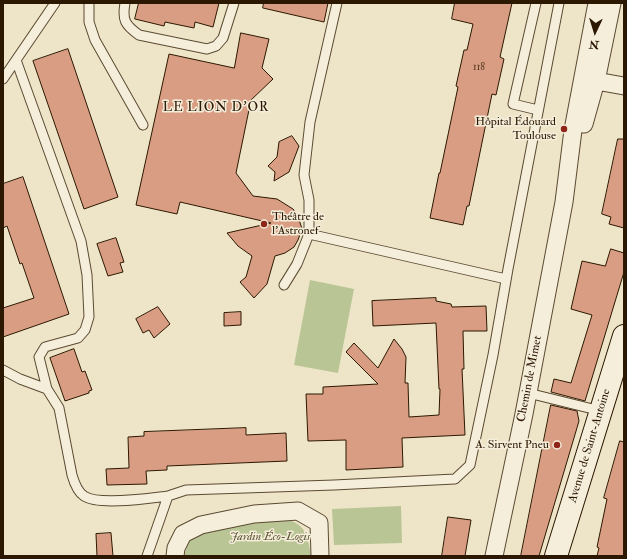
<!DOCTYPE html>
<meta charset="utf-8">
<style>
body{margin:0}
#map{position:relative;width:627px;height:559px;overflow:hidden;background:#eee5c8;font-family:"IM FELL Double Pica",serif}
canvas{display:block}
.frame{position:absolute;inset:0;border:4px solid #2c1700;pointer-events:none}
.north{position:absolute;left:575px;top:12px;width:40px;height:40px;-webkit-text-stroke:3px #f4eedb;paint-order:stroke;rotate:184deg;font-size:11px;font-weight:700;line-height:16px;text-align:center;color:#2c1700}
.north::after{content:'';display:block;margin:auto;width:14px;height:18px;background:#2c1700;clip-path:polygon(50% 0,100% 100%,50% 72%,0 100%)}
</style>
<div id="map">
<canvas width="627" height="559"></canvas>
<div class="frame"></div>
<div class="north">N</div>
</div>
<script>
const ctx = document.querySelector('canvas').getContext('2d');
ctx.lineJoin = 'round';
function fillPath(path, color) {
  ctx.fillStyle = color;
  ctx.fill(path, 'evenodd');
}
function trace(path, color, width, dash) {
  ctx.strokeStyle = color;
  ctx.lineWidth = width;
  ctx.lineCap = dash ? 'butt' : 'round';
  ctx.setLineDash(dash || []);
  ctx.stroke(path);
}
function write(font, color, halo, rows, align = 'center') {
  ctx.font = font + ' "IM FELL Double Pica",serif';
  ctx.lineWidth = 3;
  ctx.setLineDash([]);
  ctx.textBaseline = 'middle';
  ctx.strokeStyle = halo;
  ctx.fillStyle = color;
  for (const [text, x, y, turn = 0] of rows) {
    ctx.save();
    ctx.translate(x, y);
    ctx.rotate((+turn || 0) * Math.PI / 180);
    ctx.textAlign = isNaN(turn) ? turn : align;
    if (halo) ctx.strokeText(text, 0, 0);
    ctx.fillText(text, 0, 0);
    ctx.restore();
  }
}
fillPath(new Path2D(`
 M310,280L354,289L338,373L294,365Z
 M401,506L402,543L334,545L332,509Z
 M265,516C297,521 306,520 311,556H184L190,538L196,532Z`), '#b9c595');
const building = new Path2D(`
 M139,3H219L213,27L195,22L194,28L165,22L164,26L135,19Z
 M264,3H328L324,22L263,8Z
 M455,3H512L500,57L504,59L496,95L492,94L469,206H467L463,225L430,218L439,173H440L458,87L456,86L464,50H467L473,24L452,19Z
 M241,33L269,39L262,68L273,79L251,100L236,173L253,196L277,199L293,209L298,216L302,229L298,240L294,247L285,253L275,256L267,284L254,298L240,282L246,277L252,256L238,246L227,233L271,223L180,202L177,214L136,205L169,54L234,68Z
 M68,49L118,197L84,209L33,61Z
 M292,136L299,146L289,172L274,181L275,172L268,166L277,157L279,142Z
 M618,139H624V228L609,224L611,217L602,214Z
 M23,177L69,314L3,337V308L34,298L22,263L20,264L7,226L3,228V184Z
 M116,238L124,262L120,263L123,272L108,276L97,244Z
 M611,249L624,253V272L585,401L551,392L554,379L571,383L592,315L571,309L582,261L605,266Z
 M436,298V301L451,304L452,307L486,306L487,331H463L464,369H462L465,435L402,438L403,467L346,470V440L308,441L306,394H323V387L378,384L346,352L354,343L378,368L394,339L402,349L406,357L405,383H408L409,417L439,415L440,389H439L436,323L373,326L372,301Z
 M158,307L170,324L154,338L149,330L143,333L136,319Z
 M241,312V325L224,326V313Z
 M74,349L82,372L85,371L92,390L89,391V393L65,401L50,358Z
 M551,405L577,411L579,421L539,556H521Z
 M246,428V435L286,433L287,461L167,466V470L146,471L147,484L107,485L106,469L129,468L128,437L144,436V432Z
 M620,441L624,442V556H597L599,548L597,547L607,499L604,498Z
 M448,517L471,520L465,556H442Z
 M111,533L113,556H97L96,534Z`);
fillPath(building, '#d89d82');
trace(building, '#2c1700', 1);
const lane = new Path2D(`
 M89,3V22L95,40L143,125
 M125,3C122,20 125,25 139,35L207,49L216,46L223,38L234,3
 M337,3L310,122L304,175L309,200V234L506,279
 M536,3L513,104L538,110
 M16,60L81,241L87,275L89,317L85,330L78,338L45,347L39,357L47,389L59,408L72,475C74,482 78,492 84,496C99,506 150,498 168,496
 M3,79L55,3
 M284,285L297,264L309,234
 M3,370L20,379L47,389
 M528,393L601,411
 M147,556L168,496L186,490L334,485L455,479L470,465L493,355L508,269L559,3`);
const street = new Path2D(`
 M585,79L624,86
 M584,124L596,81L612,3
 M175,556L176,548L183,534L201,525L254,514L298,511L319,523L320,556
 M494,556L524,414L564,202L573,130L597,3`);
const secondary = new Path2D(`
 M556,556L624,336`);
trace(lane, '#5c4a32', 11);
trace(street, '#5c4a32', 19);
trace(secondary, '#2c1700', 24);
trace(lane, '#f4eedb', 9);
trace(street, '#f4eedb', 17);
trace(secondary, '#f4eedb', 22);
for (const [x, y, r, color] of [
 [564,129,4,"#8f2418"],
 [264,224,4,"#8f2418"],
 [557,445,4,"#8f2418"]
]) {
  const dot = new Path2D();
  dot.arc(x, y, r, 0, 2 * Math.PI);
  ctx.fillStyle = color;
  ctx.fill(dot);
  trace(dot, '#f4eedb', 1.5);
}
write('10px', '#573820', null, [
 ["118",479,68]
]);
write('12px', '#2c1700', '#f4eedb', [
 ["Hôpital Édouard",556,122],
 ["Toulouse",556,136],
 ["Théâtre de",272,217,"left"],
 ["l'Astronef",272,231,"left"],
 ["A. Sirvent Pneu",549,445]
], 'right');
write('12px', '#2c1700', '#f4eedb', [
 ["Chemin de Mimet",530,379,-79],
 ["Avenue de Saint-Antoine",590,446,-73]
]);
write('italic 12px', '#5d5434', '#f4eedb', [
 ["Jardin Éco-Logis",270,537]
]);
ctx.letterSpacing = '1px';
write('13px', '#2c1700', '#f4eedb', [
 ["LE LION D'OR",216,108]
]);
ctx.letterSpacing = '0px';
</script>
